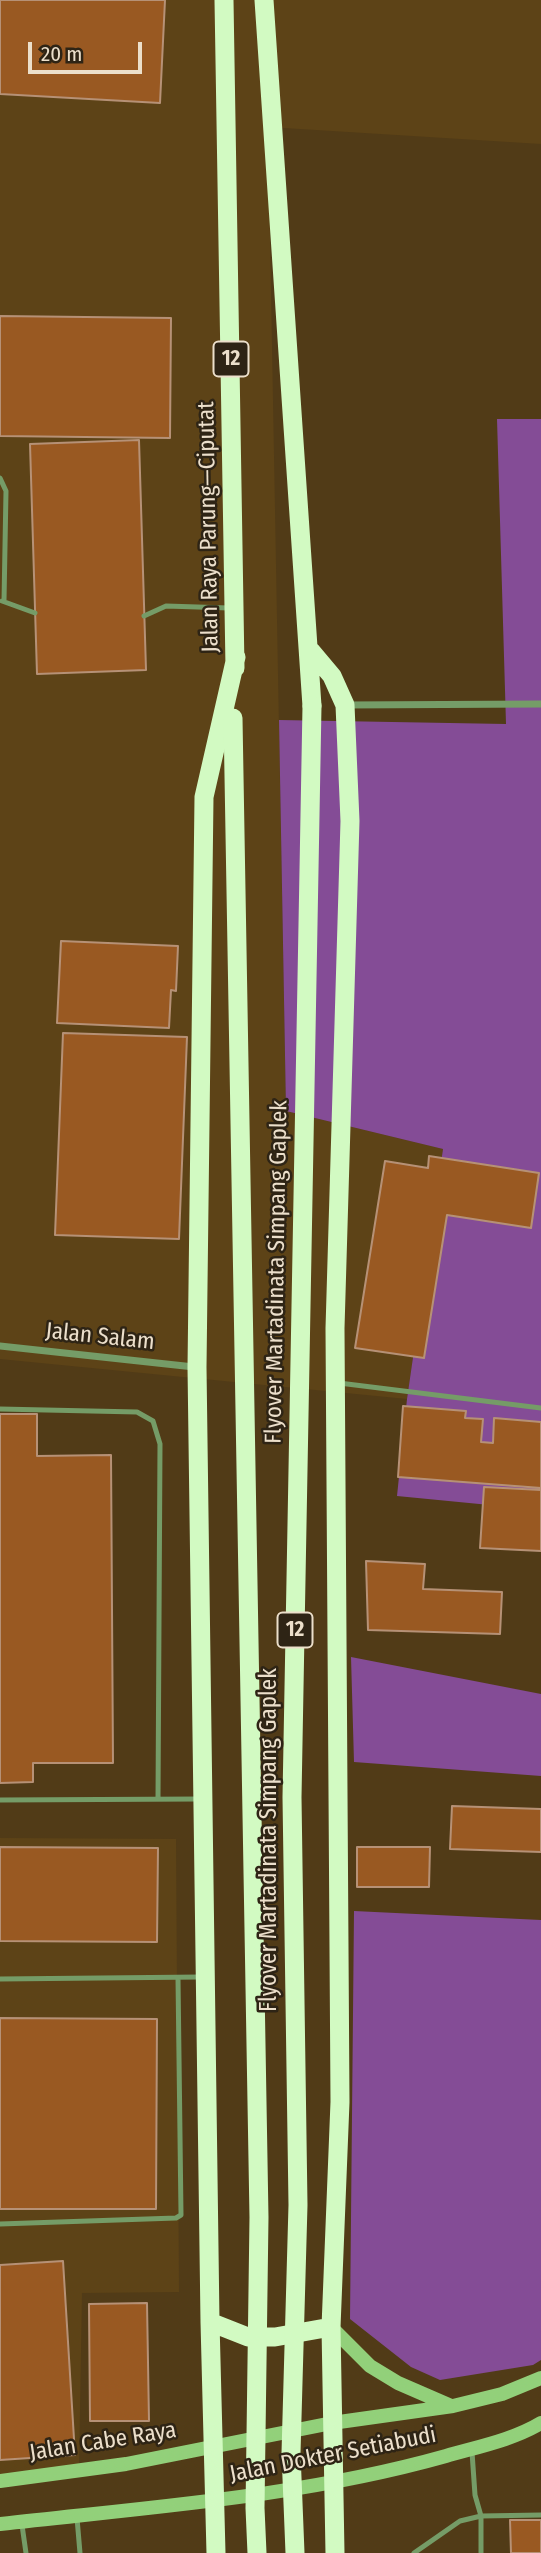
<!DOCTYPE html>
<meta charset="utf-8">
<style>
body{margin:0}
#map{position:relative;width:541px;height:2553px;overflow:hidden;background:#513b17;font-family:"Fira Sans Condensed",sans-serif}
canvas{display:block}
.scale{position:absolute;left:28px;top:42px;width:114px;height:32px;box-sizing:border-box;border:4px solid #ecdfcb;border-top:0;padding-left:9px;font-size:21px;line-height:24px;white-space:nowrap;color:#ecdfcb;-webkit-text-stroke:5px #2e2415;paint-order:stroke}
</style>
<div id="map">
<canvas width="541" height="2553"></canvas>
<div class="scale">20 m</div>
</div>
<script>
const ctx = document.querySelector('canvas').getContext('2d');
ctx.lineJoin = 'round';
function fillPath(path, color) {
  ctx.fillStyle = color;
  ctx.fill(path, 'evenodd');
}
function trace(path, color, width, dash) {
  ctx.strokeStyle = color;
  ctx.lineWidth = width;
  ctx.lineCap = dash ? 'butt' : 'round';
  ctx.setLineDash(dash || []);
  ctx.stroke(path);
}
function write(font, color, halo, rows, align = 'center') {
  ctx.font = font + ' "Fira Sans Condensed",sans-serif';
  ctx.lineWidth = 5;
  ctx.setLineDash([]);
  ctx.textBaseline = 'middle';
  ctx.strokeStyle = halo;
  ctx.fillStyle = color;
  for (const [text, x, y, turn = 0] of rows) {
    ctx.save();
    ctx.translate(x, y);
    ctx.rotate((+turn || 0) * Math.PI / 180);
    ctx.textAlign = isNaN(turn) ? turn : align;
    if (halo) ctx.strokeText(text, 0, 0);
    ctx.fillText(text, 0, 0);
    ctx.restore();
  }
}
fillPath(new Path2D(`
 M0,0H541V144L268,127L286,1111L443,1149L407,1399L0,1359Z
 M0,1838L176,1839L179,2292L82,2293L79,2470L0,2481Z`), '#5d4317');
fillPath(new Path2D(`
 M497,419H541V1510L397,1496L407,1399L443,1149L286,1111L279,720L506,724Z
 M351,1657L541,1694V1776L354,1762Z
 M354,1911L541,1920V2360L533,2365L440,2380L411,2367L350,2319Z`), '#844c96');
const building = new Path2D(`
 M0,0H165L160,103L0,94Z
 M0,316L171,318L170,438L0,436Z
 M139,440L146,670L37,674L30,444Z
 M61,941L178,946L176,991L171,990L169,1028L57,1023Z
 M63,1033L187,1037L179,1239L55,1235Z
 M429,1156L539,1173L531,1228L447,1215L424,1358L355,1348L385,1161L428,1168Z
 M403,1406L466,1411L465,1418L483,1419L481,1442L493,1443L494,1418L541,1422V1488L398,1477Z
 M0,1414H37V1456L111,1455L113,1763H33V1782L0,1783Z
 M484,1487L541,1490V1551L480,1548Z
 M366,1561L425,1564L423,1589L502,1592L500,1634L368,1630Z
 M452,1806L541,1809V1852L450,1849Z
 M0,1847L158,1848L157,1942L0,1941Z
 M357,1847H430L429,1887H357Z
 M0,2018L157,2019L156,2209H0Z
 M63,2261L75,2455L0,2460V2265Z
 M147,2303L149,2421H90L89,2304Z
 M510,2520H541V2553H511Z`);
fillPath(building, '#995922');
trace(building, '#b69176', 2);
trace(new Path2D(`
 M0,478L6,491L4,601
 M2,601L35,613
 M144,616L166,606L229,608
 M339,1383L541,1408
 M0,1409L137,1412L153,1421L160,1444L158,1799
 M0,1800L200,1799
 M0,1979L200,1977
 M0,2224L176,2218L181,2215L178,1978
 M77,2518L80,2553
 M22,2525L26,2553
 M414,2553L460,2521L481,2516L475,2495L472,2452
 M481,2553V2516L541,2515`), '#759c67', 5);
trace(new Path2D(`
 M345,705L541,704
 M0,1346L194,1367`), '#759c67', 7);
trace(new Path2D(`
 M331,2327L370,2366L398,2383L451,2406
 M0,2481L126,2464L332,2423L453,2406L502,2394L541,2378
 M0,2524C150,2507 300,2497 446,2456C477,2447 513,2440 541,2423`), '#92d07a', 14);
trace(new Path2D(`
 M224,0L235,668
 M264,0L312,706
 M311,651L332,676L345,705L350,821L335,1328L340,2102L331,2327L335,2553
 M210,2322L248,2337H275L331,2327
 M216,2553L210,2322L197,1367L204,797L236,657`), '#d2fac2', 19);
trace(new Path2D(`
 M233,718L259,2217L255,2508L257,2553
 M295,2553L291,2453L298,2205L292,1797L312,706`), '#d2fac2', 19);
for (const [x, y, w] of [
 [231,359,35],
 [295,1630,35]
]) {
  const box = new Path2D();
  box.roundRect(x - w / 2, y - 17.5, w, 35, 5);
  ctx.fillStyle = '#2e2415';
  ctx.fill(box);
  trace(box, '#ecdfcb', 2);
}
write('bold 21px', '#ecdfcb', null, [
 ["12",231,359],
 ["12",295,1630]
]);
write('23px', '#ecdfcb', '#2e2415', [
 ["Jalan Raya Parung—Ciputat",209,527,-91],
 ["Flyover Martadinata Simpang Gaplek",277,1272,-89],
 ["Jalan Salam",100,1337,6],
 ["Flyover Martadinata Simpang Gaplek",270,1840,-90],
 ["Jalan Cabe Raya",103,2442,-9],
 ["Jalan Dokter Setiabudi",333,2455,-11]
]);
</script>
